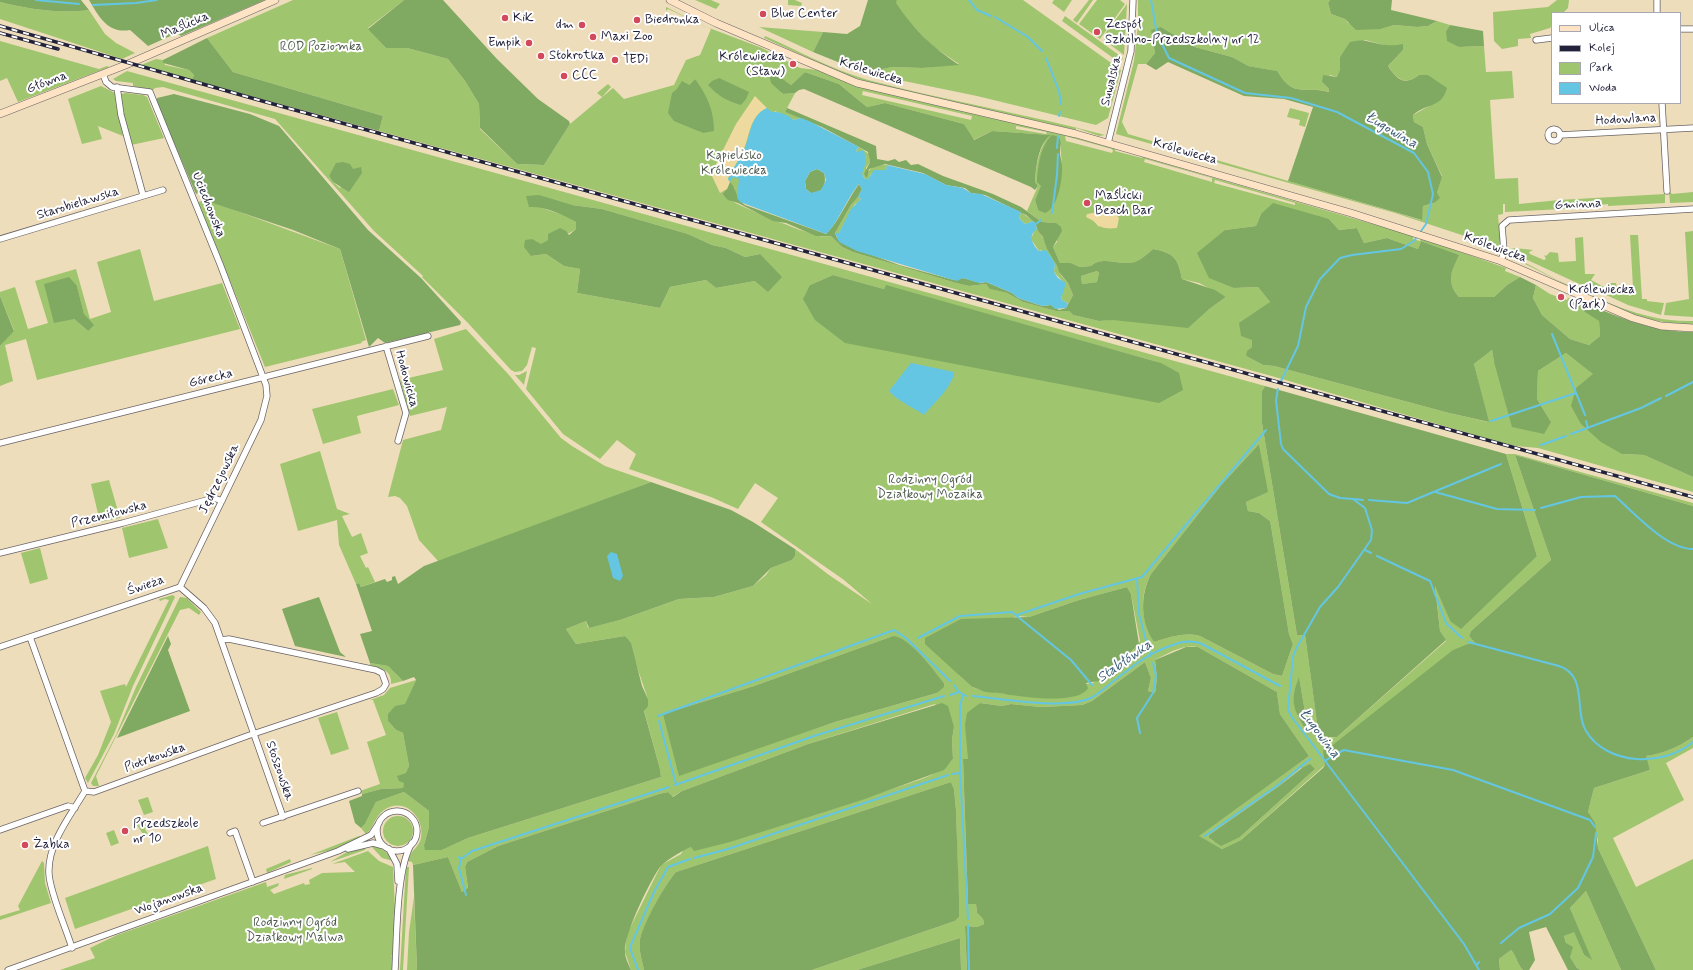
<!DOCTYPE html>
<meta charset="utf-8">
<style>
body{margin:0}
#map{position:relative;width:1693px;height:970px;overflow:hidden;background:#eeddba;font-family:Mynerve,sans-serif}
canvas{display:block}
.legend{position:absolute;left:1551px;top:12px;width:130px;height:92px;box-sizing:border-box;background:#fff;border:1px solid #a7a7b1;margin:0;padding:5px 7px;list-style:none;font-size:12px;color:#22223b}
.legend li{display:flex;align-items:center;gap:8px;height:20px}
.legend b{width:20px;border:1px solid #a7a7b1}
</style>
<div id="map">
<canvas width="1693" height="970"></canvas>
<ul class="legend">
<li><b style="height:5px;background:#fee4c5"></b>Ulica</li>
<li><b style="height:5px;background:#22223b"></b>Kolej</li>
<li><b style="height:11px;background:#a0c56f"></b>Park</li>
<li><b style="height:11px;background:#64c6e2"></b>Woda</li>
</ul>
</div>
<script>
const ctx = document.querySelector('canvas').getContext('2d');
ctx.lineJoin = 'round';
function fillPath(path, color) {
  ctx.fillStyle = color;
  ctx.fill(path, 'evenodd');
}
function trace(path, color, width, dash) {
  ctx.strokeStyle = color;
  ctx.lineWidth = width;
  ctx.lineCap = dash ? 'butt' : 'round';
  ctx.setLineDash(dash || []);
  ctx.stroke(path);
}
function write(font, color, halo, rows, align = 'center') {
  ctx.font = font + ' Mynerve,sans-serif';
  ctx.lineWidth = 4;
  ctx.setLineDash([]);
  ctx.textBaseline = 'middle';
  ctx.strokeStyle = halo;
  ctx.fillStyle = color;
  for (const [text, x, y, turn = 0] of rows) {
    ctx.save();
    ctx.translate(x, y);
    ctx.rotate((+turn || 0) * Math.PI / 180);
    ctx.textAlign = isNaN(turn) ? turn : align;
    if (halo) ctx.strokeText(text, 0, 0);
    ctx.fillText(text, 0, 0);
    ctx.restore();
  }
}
fillPath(new Path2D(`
 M293,0H404L368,28L386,48H407L448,59L465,81L479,104L480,129L517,164L544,165L570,124L613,88L624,99L674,85L686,60L700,55L711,29L668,9L666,11V7L704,26L762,48L800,68L817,70L855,86L1048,130L1115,149V151L1142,158V157L1414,236L1413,239L1420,241L1421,238L1506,268L1505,271L1520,277L1507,285L1494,297H1459C1445,280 1452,272 1458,255L1421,241L1418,249L1387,238L1364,243L1357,228L1339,230L1329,219L1261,214L1256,226L1225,230L1234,288L1258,287L1270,302L1252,340V347L1248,351L1246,356L1263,365L1274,366L1449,413L1488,422L1474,364L1492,350L1494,362L1551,422L1537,399L1538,371L1566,353L1594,374L1622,454L1644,455L1693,477V492L1538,448L1516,446L1496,441L1268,375L379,131L383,116L233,72L207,38ZM805,72L839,84L867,107L885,103L964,124L973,140L992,131L1050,135C1039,146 1036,166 1035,182L1038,186L1027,211L1042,222L1056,223L1057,242L1053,247L1060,263H1071L1080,267L1091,266C1103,254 1122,268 1137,261C1143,258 1148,253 1153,249C1174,253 1178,258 1182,279L1199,283L1226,297L1208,310L1099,321L1073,315L1069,311H1056L1023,302L1007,293L991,289L986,284L969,286L956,283L853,252L842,247L831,236C825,236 821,237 816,235C801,231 728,203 722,194L724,192L735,188V195L738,197L739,188L775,111L793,120L801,118L785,112L795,93L782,94L779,76L791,85ZM695,79L703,133L691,127L672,93L689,85ZM863,91L972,116L971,120L862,95ZM1016,126L1047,132L1046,134L1016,129ZM1065,136L1112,149L1113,151L1112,153L1066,141ZM1061,144C1060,152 1062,158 1062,166C1063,182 1046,198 1038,210L1035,200ZM1145,159L1212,178V182L1144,162ZM1215,180L1295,203V205L1214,183ZM1105,211L1099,227L1092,219Z
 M695,0H711L720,4L716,9Z
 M788,0H795L802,3L801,6L788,5Z
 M897,0H1023L1121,70L1108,118L1096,125L977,96L865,73L892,67L922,68L959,64L931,45L910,23L895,3Z
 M1054,0H1072L1064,12L1052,3Z
 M1089,0H1093L1077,23L1073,20Z
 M1097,0H1120L1125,4L1100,39L1079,24Z
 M1138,0H1330L1328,3L1331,14L1345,19L1348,23L1381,29L1394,25L1417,27L1428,26L1437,21L1450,25L1446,31L1459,47L1484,46L1486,72L1512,71L1514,98L1490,100L1495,179L1518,178L1519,204L1559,200L1665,194V203L1608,206V204L1600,205V207L1505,212V204H1503V214L1498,215L1501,248L1395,213L1116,134L1134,61L1138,25ZM1161,27L1195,47L1232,57L1247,66L1276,71C1294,99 1303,85 1330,92L1329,89L1322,82L1330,75L1337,77L1340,69V57L1365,40L1403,50L1388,66C1397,79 1404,86 1419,75L1429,106L1413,115L1414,122L1423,127L1427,144L1442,176L1434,203L1423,206L1421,220L1128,134L1122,122L1138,64H1146L1155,53L1153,37Z
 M1557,0H1569L1568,8L1563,13H1552V25L1550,28L1530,34L1531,38L1518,39V46L1502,49L1494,41L1493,12L1548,7Z
 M0,2C28,9 60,14 89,10L105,34L116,43L135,53L122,59L0,19Z
 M1127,4L1124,55L1104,40V35Z
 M1065,16L1123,58L1120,63L1062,21Z
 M759,27L823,32L813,52Z
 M765,36C799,51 833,70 868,80C947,101 1027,114 1105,135L1099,136L1076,128V130L867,82L844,74L764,38Z
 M0,41L99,69L107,66L109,67L18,102L7,78L0,81Z
 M156,59L163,60L165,65L189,70L194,75L192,80L141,65Z
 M127,71L1265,386L1262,391V423L1297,635H1305L1319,736L1323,738L1337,737L1446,641L1440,631L1435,584L1450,621L1537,556L1506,454H1515L1693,503V506L1515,455L1551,560L1471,631L1469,636L1477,645L1325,765L1241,840L1222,849L1198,836L1309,756L1280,714L1277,692L1198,647C1183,644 1168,653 1155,660L1157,678L1155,693L1148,691L1151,678L1145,662L1092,701L1082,705L1041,707L1011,704L1002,706L980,703L972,711L968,759L963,760L968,904H976L977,913L983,919L984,924L977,927L965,926L967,970H961L960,938L857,970H812L955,921L959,917L956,810L954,789L951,782L676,872C665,884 644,923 640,939C638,949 642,960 644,970H631L625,952L627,934L661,865L681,854L684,849C753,828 823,813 892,789C909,783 942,775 953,759L952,740L954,727L935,704L808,744L682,791L672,797L668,792L659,794L498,846L467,862L465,867L468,889L462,892L448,857L413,865L412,862L408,861C410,850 419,848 421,838C425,817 404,796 384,810C375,816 374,827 366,834L361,828L365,824L376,802L404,792L429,811V827L424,845L442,850L468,838L661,777L660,769L644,710L648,699L628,641L625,636L576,644L566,629L586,621L588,628L620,620L679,599L714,597L753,586L766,575L771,568L792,560L795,556V549L829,575L872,604L844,580L761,522L778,498L755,483L738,509L711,497L629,469L636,454L617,440L600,459L563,434L526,389L536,348L532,347L527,365L522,371L515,372L511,370L468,323L422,277L423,276L374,231L275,119L163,87L155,88L153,90L133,86V83L116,81L113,79ZM335,168L353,169L340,188L333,182L329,176ZM572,205L602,209L688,234L712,245L726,248L745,257L760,254L755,281L716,288L706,280L670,287L660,308L577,293L580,269L564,266L546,254L531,256C536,250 541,243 549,240C559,236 567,236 576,229V222L566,216L536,206ZM833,275L884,289L886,286L1161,363L810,285ZM1259,444L1267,492L1246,502L1248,511L1259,513L1270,521L1271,526L1289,634L1293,644L1282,676L1273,674L1200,636C1183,632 1171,637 1154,642C1141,621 1139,596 1151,574L1222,484ZM1127,587L1131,594L1140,641L1129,656L1119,664L1115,663L1093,683L1007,694L980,690L972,687L959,675L1011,619L1017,616L1029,617L1079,600ZM893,636L910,645L944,683L937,693L835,722L772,743L663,714L754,686ZM1299,678L1309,734C1295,716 1289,700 1299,678ZM1301,768L1315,769L1240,837L1213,841L1209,838V835L1279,786Z
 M608,84L611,87L602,97L597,93Z
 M101,86L115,93L123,136L98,126L102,139L82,144L68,99Z
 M126,93L143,95L147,97L164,138L131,145L124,120L121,94Z
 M1290,108L1309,113L1305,127L1299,125L1300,120L1287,117Z
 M859,147L869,154L870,162L866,168L868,172C871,166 881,163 887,165L886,170L871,174L868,180L865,179L862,174L865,157L861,152H857L856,150Z
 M1669,191L1672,194L1693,192V202L1670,203Z
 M858,197L861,199L858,203L855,204L839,233H835L851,205Z
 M207,200L340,249L366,340L361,342L362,343L265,367L198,202Z
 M1021,212L1033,221L1025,224L1019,218Z
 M1035,229H1037L1044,239L1046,247L1050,251L1061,275L1068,283L1073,295L1068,304L1061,299L1064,283L1054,272L1055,264L1041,250L1039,251L1031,239Z
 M1693,231V317L1664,315L1666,303L1689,299L1685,232Z
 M1630,235H1638L1642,299H1647V301L1664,303L1661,315L1628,305L1604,294L1608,283H1616L1617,288L1633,287Z
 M1583,237L1585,274H1595L1591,280L1604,287L1601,294L1510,252L1511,249L1515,248L1533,250L1529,252L1530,254L1544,260L1546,259L1544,255L1546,256L1550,252L1558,253L1559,262L1576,261L1575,238Z
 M140,249L154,301L222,283L240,329L37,380L26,339L5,345L13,381L0,386V346L14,330L0,296V292L15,287L28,329L48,323L35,281L76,269L90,319L111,312L97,262ZM77,286L88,331L74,319Z
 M1517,260C1530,264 1544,273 1557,280C1599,299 1646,323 1693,321V324C1629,326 1572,286 1517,260Z
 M1097,271L1099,273L1097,282L1082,284L1081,276Z
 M1536,285L1550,294L1567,300L1568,298L1580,301L1579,305L1599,321L1600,336L1589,345L1570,339L1542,315L1533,298Z
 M466,329L509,375L561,438L572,446L605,466L651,482L439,562L419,540L407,506L400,498L395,496L388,497L403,440L441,430L447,407L410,416L400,380L443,370L434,339Z
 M527,371L524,385L515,375H519Z
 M393,389L399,405L357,416L361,433L323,444L312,409Z
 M320,451L337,509L350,514L342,516L352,537L361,533L368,553L360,556L366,568L368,567L375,582L361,587L359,583L356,584L339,545L337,520L298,531L280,464Z
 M109,480L120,518L100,522L91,484Z
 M158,519L168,548L129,558L122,528Z
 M40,548L48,579L30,584L21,553Z
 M173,595L175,597L133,686L114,734L88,783L85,778L98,755L111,722L100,691L125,684L126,687L169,600L165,599L160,601L159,599Z
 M180,597L187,598L201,612L199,615L189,608L180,610L96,776L99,786H93L91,783L116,735L136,687Z
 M370,663L388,666L403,681L391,684C392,670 381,668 370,665Z
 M416,680L405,705L388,714V721L396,730L403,733L409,766L403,788L381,789L362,794L360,791L380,784L367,742L386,735L373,700H370L384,695L390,688Z
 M337,712L349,749L331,755L318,718Z
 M1693,737V748L1666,763L1684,800L1613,838L1636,887L1693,859V970H1656L1598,848V840L1588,812L1594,788L1650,770L1645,756C1662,754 1679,747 1693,737Z
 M148,797L153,812L144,815L138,800Z
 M383 831a15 15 0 1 1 30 0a15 15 0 1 1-30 0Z
 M143,821L147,827L145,829L148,834L145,837L137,825Z
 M114,830L119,843L111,846L106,833Z
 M359,836L361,837L332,850L310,855Z
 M208,846L216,879L75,929L65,898Z
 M371,846C380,846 389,853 393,861L382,858Z
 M366,847L365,850L330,862L347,852Z
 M368,851L379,861L393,867L395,909V916H393L395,917L393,955L391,956L393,957L392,970H60L95,958L90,948L117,935L266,882L267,887L279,883L278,886L270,890L274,894L304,883L305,885L310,884L309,880L322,873L355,872L345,862L332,864Z
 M290,859L291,862L267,873L266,869Z
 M42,861L44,863L45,883L51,903L0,920V916L20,910L18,906Z
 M406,867H409L403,970H400Z
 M312,868V869L284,879L285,875Z
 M1586,891L1621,970H1581L1577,968L1570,957L1564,936L1574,931L1584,955L1591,959L1570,908Z
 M414,897L417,970H407L409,932Z
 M1511,950C1517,957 1517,964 1523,970H1500L1499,959Z`), '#a0c56f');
fillPath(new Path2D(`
 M0,0H81L89,10C60,14 28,9 0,2Z
 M89,0H265L181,36L177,33L148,46L130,30C108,34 99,17 89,0Z
 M404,0H443L497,59L538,99L569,121L570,124L544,165L517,164L480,128L479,104L465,81L448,59L407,48H386L368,29Z
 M868,0H897L896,3C916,32 930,45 959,65L922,68L892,67L865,73L813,52L823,32L847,34L860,26Z
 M1330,0H1392L1391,10L1437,21L1428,26L1417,27L1394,25L1381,29L1356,30L1345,19L1331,14L1328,3Z
 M1450,25L1483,31L1484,46L1459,47L1447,41L1446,31Z
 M1161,27L1195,47L1232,57L1248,66L1277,71C1294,99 1302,85 1329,92V89L1322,82L1323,75L1337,77L1340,69V57L1350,42C1355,41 1361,40 1366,41C1380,44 1389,47 1403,44V50L1388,66C1397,80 1405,86 1419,75H1428L1447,88C1441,109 1428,102 1413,115L1414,122L1423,127L1427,144L1442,177L1437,193L1440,198L1434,203L1423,206L1422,220L1288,181L1313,107L1284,99L1244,96L1168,62L1156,70L1146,64L1155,53L1151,30Z
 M207,38L233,72L383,116L379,131L192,80L194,75L189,70L163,63V60Z
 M805,72L839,84L867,107L885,103L964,124L974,140L992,131L1051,135C1038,144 1036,167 1035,182L1038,186L1035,190L1031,187L804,89L799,90L795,93L783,94L771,83L769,74L779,76L791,85Z
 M719,78L749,92L746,99L741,105C727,101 718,96 708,85L712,81Z
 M695,79C707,95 714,110 714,131L703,133L674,121L668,113L672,93L677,89L682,81L689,85Z
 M174,94L250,114L279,126L368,230L421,278L461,322L460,325L385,343L378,338L369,347L340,249L293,230L204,200L201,192L196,194L156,101L157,98Z
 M787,108L876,146L877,159L888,161L895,159L899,162L906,160L911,165L918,164L943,176L993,194L1021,207L1042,222L1056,223L1061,227L1062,231L1053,247L1060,263H1071L1080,267L1091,266C1103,254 1122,268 1137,261C1143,258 1148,253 1153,249C1174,253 1178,258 1182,279L1215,290L1226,297L1208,310L1188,328L1113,320L1099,321L1073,315L1069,311H1056L1023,302L1007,293L990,289L986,284L969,286L956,283L853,252L842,247L831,236H816L786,223L773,221L738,203L728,200L722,194L727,189L730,182C738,190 734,197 745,205L826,234C838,223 848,199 859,184L862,189L858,197L851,205L835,233L837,238L859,250L899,265L954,280L963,278L981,283L986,282L1012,293L1018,298L1042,306L1051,305L1059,310L1066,308L1073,295L1068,283L1059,272L1057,266L1046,247L1043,237L1038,231L1035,223L1026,215L985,195L971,193L965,188L946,185L923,173L885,164L869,169L867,178L864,174L870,162L868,152L822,127L785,112ZM1097,271L1099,273L1097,282L1082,284L1081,276Z
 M1052,135L1059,137C1062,143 1060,147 1060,153C1060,157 1062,161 1062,165C1063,178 1058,209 1045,213L1038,210L1035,200L1041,186L1037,182C1038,167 1040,146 1052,135Z
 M343,162L350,164L353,169L361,167L362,173L349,192L333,182L329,176L336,163Z
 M817,169L824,173C827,183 823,194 811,193L806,189L805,181L810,172Z
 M539,195L572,205L602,209L688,234L712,245L726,248L745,257L760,254L782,277L768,292L755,281L716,288L706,280L670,287L660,308L577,293L580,269L564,266L546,254L531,256L524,247L525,240L532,239L541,244L548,240V234L560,228L566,231L569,235L576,229V222C562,214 544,206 529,207L526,196Z
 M1273,203L1329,219L1339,230L1357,228L1364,243L1387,238L1418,249L1421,241L1459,255C1451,272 1446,282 1459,297H1494L1507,285L1520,277L1536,285L1533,298L1542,315L1570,339L1589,345L1600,336L1599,321L1579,308L1580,301C1618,317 1652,332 1693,332V477L1644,455L1622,454L1601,442L1581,424L1571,406L1576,388L1593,374L1566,353L1538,371L1537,399L1551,422L1544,434L1512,427L1494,362L1492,350L1474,364L1489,422L1449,413L1274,366L1263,365L1246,356L1247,351L1252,347V340L1241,336L1239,323L1270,302L1258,287L1234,288L1209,278L1197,253L1225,230L1256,226L1261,214Z
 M833,275L884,289L886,285L1161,363L1179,373L1183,390L1159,403L845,343L815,320L803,299L810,285Z
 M69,277L77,286L84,314L94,325L88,331L74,319L54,323L44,284Z
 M0,296L14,331L0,346Z
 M1265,386L1506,454L1537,556L1461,629L1450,621L1435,586L1440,631L1446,640L1337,737H1319L1305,635H1297L1262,423V391Z
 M1259,444L1268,492L1246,502L1248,511L1259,513L1270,521L1271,526L1289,634L1293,644L1282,676L1273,674L1200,636C1183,632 1171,637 1154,642C1140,622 1140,595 1151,574L1222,484Z
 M1515,455L1693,506V737C1679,747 1662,754 1646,756L1650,770L1594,788L1588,812L1595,823L1598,848L1656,970H1621L1586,891L1570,908L1592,960L1584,955L1574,932L1564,936L1566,943L1573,947L1570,957L1577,968L1581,970H1568L1546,927L1529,932L1535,960L1529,970H1523C1517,964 1517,957 1511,950L1499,959L1500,970H967L965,926L977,927L984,924L983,919L977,913L976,904H968L963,759H968L965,725L967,713L980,703L1002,706L1011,704L1041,707L1082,705L1092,701L1145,662L1151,678L1148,691L1155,693L1157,678L1155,660L1186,647H1198L1277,692L1280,714L1309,756L1199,836L1222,849L1241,840L1323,768L1325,765L1323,750H1329L1334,744L1453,650L1468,644H1476L1469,636L1471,631L1551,560Z
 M651,482L731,510L753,522L795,549V556L792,560L771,568L753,586L714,597L679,599L620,620L589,628L586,621L566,629L576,644L625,636L631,643L642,686L648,699V706L644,711L660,769L661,777L468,838L442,850H425L424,845L429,827V811L404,792L376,802L365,824L361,828L355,823L349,801L362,796V794L381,789L403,788L404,783L399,781L397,776L406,773L409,766L403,733L396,730L388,721V714L395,706L405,704L416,680L414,677L403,681L388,666L370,663L360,634L372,631L356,584L359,583L361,587L385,579L387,582L392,580V577L395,576L398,584L424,566Z
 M1127,587L1131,594L1139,644L1119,664L1115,663L1112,666L1111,672L1099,681L1086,683L1088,688C1079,705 1021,697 1005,694C997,692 988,694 980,690C977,689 976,688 972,687L925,644V638L961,619L1029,617L1079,600Z
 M319,597L340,652L346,657L295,646L282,609Z
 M168,636L171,644L168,650L190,711L117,738Z
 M893,636C910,637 933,670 944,683V687L937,693L835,722L679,776L663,714L754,686Z
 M1299,677L1309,735C1295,713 1288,703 1299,677Z
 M942,703L948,706L954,727L952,740L953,759L944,770L862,800L730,842L694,851L691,847C685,849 665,861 660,867C650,881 623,936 625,952C625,958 629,965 631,970H417L413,865L448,857L462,892L468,888L465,867L467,862L498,846L659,794L668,792L673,797L682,791L808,744Z
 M1310,764L1315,769L1240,837L1221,846L1209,838V835L1279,786L1302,768Z
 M951,782L954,789L956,810L959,898V917L955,921L812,970H644C642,960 638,949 640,939C644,922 665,884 676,872Z
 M960,938L961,970H857Z`), '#80aa62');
fillPath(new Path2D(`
 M755,96L767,108C749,116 750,137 743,151C739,161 732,169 728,179L730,182L727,189L720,193L711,174L736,124Z
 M1107,208L1112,210L1119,218L1117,228C1096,230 1102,224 1086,217L1087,214L1105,211Z`), '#eeda9e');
fillPath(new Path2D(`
 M767,108L772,112C778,111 789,115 793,120L801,118L809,121L859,147L856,150L857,152L864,150L866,162L862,174L865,179H868L874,170H886L887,165L925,174L946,185L963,188L971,193L981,194L1021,212L1019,218L1025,224L1033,221L1035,223L1037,229C1028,235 1032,244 1039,251L1046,250C1049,253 1053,260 1055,264L1054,272L1058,278L1066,283L1061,299L1068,304L1066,308L1055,309L1051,305L1042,306L1018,298L1012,293L986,282L979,283L963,278L957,281L950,279L857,251L839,242L835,233H839L851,209L861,199L858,197L862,189L859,184C849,195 835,228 826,234L740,202L737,198L739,179L733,177L730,182L728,179C732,169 739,161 743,152C751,137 749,116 767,108ZM817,169L824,173L826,180L821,190L811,193L806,189L805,181L810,172Z
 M911,363L954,372C954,385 932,405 924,415C914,408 896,400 889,391Z
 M611,552L617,554L623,576L620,581L613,578L607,556Z`), '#64c6e2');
trace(new Path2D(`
 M36,0L79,4
 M969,0L977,10L991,16
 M1151,0L1157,34L1169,58L1245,93L1291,98L1337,112L1414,153L1428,172L1433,194L1426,224L1414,241L1401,249L1352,255L1340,258L1320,279L1306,307L1298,346L1281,381
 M93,5L136,3L157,0
 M995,17L1028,37L1042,51
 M1046,58L1059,91L1061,104
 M1059,116L1060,112
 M1057,148L1058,136
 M1052,213L1057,175L1058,154
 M1036,224L1041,220
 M1552,334L1585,415
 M1278,389L1276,400L1281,444L1283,449L1329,494L1340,498L1353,499L1365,508L1372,530L1371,540L1338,587L1320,607L1296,649L1293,657L1288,709L1291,716L1464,944L1479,970
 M1666,396L1693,382
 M1491,421L1576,393
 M1586,421L1588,428
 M1571,434L1641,408L1661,398
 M1541,445L1566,436
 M1435,492L1497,509L1535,510
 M1354,499L1363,500
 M1369,500L1407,503L1501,464
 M1541,508L1581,497L1615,496C1634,513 1666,549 1693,549
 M1365,550L1371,553
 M1377,556L1430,581L1446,623L1462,638
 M1137,579L1139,614L1147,644
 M1017,615L1079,594L1142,577L1266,430
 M918,638L960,616L1012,612L1071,660L1092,685
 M1468,642L1559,666C1588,675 1574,712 1586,731C1607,766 1664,767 1693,742
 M1149,650L1151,656
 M954,685L959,692L966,696
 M950,695L959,692
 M963,695L960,706V773L968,919
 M973,696C1002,699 1065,710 1091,698C1098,694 1105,688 1111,683C1132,667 1147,653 1173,645C1183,641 1192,640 1202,644L1280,686
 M658,716L894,630L906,638L950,681
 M659,721L676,784
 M1140,733L1137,718L1153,693L1156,676L1153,663
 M1336,754L1344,750L1349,751L1453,770L1590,820L1595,827
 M1325,761L1331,757
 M952,774L960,773
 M675,785L814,736L944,696
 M1205,836L1278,785L1310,759
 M459,857L461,859L472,851L669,787
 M694,858L728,849L948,775
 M461,859L459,868L466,895
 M968,925L969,970
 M1501,943L1519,928L1550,914L1578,888L1593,857L1596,833
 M1477,965L1479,962
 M638,970L631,951V945L654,892L668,867L690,859`), '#64c6e2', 2);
const street = new Path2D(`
 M1657,0V13
 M1680,29H1693
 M1536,40L1552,38
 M103,74L106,82L112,87L150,92L220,264L266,385L267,396L261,420L180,587
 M117,87L121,115L143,195
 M1662,103L1667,191
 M1548 135a6 6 0 1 1 12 0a6 6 0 1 1-12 0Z
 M1560,135L1693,128
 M1108,143L1131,51L1133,0
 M0,239L163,190
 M1501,261L1504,251L1502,226L1509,220L1693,209
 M386,346L406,413L398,441
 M0,443L428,336
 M0,553L123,523L214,498L222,501
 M30,637L85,791
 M0,647L180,587L204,608L215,623L283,817
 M85,791L94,792L247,736L376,693L383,689L386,684L382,673L376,670L229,639L221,640
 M377 831a20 20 0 1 1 40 0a20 20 0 1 1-40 0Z
 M263,823L358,791
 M0,830L68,806L75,808
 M230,833L235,831L253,882
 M348,849L373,843L384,846
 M389,849L397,864L398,881
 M72,948C66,928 50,893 49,874C47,844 71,815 85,791
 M8,970L338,851L371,835L379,823
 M395,970C397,938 396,868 412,843`);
const secondary = new Path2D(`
 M670,0L716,23L857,83L1076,134L1351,213L1501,261L1633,318L1661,326L1693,328
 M0,114L128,64L275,0`);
trace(street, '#696367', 7);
trace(secondary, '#696367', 8);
trace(street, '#fff', 5.5);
trace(secondary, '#fee4c5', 7);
const rail = new Path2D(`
 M0,26L248,97L1693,497
 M0,33L58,49`);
trace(rail, '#22223b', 3.5);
trace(rail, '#fff', 2, [6]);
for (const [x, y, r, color] of [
 [763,14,4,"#d1495b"],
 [505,18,4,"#d1495b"],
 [637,20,4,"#d1495b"],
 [582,25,4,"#d1495b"],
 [1097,32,4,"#d1495b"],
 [593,37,4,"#d1495b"],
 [529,43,4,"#d1495b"],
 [541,56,4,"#d1495b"],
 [615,60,4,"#d1495b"],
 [793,64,4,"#d1495b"],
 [564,76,4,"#d1495b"],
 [1087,203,4,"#d1495b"],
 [1561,297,4,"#d1495b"],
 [125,831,4,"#d1495b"],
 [25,845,4,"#d1495b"]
]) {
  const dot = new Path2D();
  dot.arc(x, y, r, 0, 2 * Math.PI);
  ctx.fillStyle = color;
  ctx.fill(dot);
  trace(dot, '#fff', 1.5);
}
write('13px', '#22223b', '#fff', [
 ["Blue Center",771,14],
 ["KiK",513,18],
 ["Biedronka",645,20],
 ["dm",574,25,"right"],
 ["Zespół",1105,25],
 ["Szkolno-Przedszkolny nr 12",1105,40],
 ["Maxi Zoo",601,37],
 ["Empik",521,43,"right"],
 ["Stokrotka",549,56],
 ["Królewiecka",785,57,"right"],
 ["(Staw)",785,72,"right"],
 ["TEDi",623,60],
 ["CCC",572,76],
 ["Maślicki",1095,196],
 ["Beach Bar",1095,211],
 ["Królewiecka",1569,290],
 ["(Park)",1569,305],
 ["Przedszkole",133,824],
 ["nr 10",133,839],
 ["Żabka",33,845]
], 'left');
write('13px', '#22223b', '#fff', [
 ["Maślicka",185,26,-23],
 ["Królewiecka",871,72,17],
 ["Suwalska",1112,81,-76],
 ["Główna",47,83,-21],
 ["Hodowlana",1626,120,-3],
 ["Królewiecka",1185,152,16],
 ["Starobielawska",78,204,-17],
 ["Uciechowska",208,205,68],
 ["Gminna",1578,205,-3],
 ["Królewiecka",1495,248,20],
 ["Górecka",211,379,-14],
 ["Hodowicka",406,379,75],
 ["Jędrzejowska",220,479,-64],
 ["Przemiłowska",109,515,-14],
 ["Świeża",146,586,-19],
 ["Piotrkowska",155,758,-20],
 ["Stoszowska",279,771,71],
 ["Wojanowska",169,900,-20]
]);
write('13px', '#4e5b4d', '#fff', [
 ["ROD Poziomka",321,47],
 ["Kąpielisko",734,156],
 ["Królewiecka",734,171],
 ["Rodzinny Ogród",930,480],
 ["Działkowy Mozaika",930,495],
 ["Rodzinny Ogród",295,923],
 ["Działkowy Malwa",295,938]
]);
write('italic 14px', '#395b75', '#fff', [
 ["Ługowina",1391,131,30],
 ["Stabłówka",1125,662,-35],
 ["Ługowina",1319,734,53]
]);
</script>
